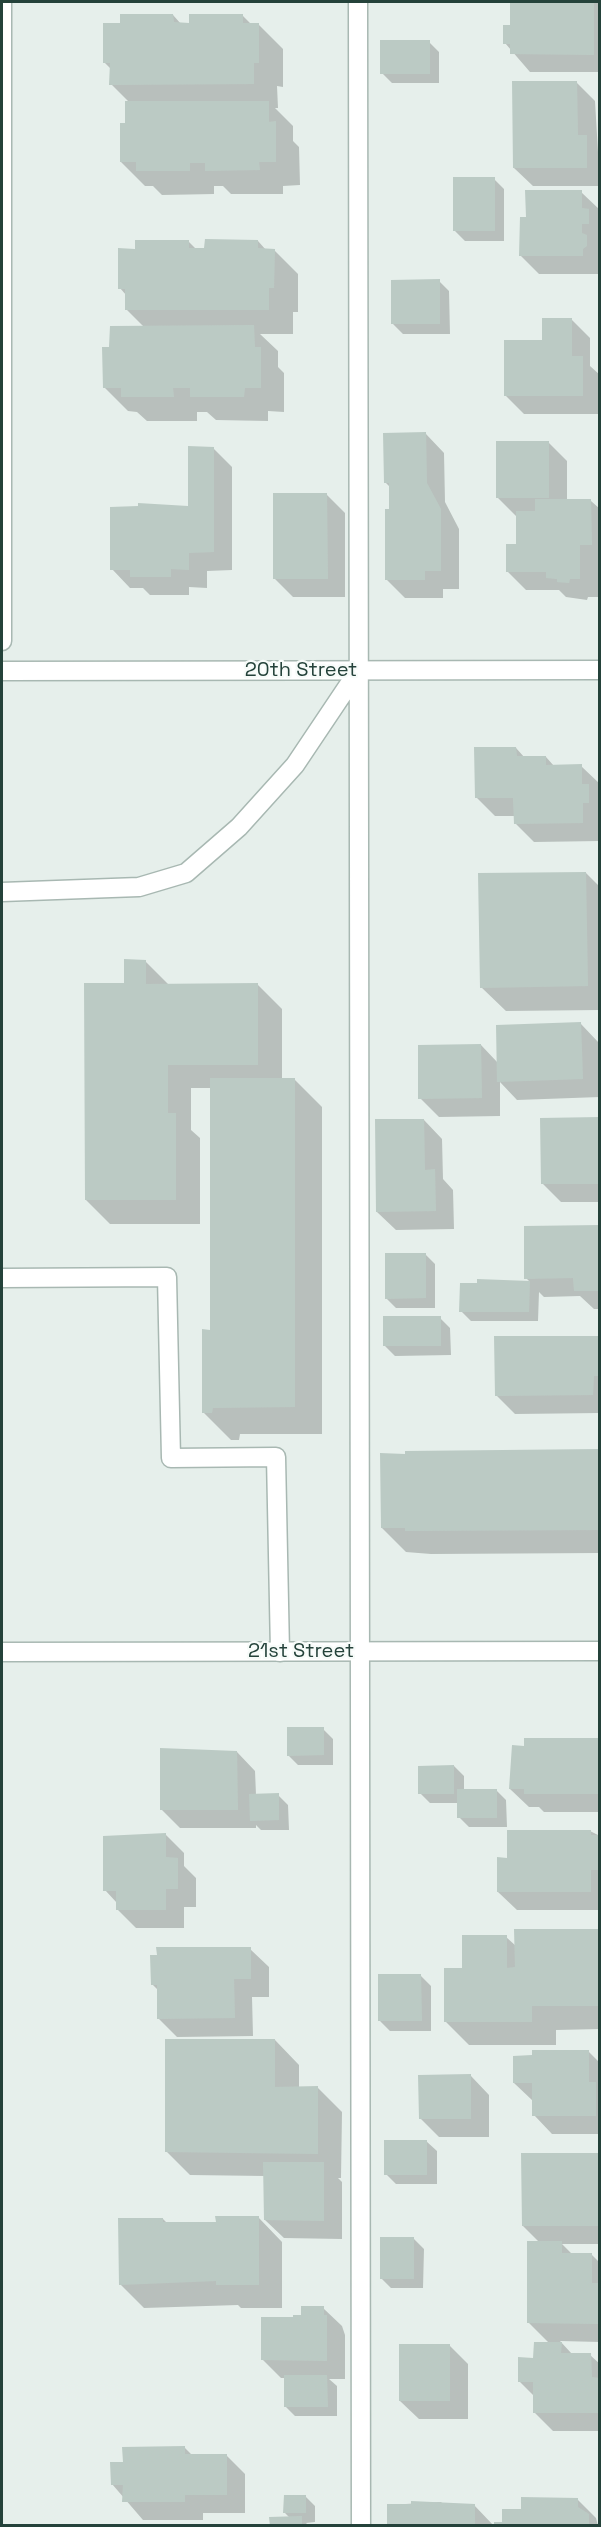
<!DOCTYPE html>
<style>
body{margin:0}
#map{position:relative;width:601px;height:2527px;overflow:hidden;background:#e6efeb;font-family:"Space Grotesk",sans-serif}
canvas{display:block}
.frame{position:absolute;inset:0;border:3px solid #24423a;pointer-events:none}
</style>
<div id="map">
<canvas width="601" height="2527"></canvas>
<div class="frame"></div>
</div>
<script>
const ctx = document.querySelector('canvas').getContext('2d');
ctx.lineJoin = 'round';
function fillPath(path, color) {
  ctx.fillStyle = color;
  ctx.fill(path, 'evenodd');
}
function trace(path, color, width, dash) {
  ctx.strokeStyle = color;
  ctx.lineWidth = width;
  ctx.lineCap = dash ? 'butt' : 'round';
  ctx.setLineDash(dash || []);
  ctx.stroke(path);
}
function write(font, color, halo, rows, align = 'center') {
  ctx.font = font + ' "Space Grotesk",sans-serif';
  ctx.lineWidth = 4.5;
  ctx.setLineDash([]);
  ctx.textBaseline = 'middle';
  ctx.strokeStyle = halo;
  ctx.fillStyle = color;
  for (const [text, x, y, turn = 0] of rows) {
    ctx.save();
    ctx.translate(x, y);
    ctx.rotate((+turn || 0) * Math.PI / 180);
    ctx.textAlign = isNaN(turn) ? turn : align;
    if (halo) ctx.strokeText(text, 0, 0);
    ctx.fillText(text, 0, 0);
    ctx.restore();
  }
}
fillPath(new Path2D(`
 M512,2H600V72H530L505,43L512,27Z
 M173,15L181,24H191L243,16L252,25L258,24L283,49V87L277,86L278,108H275L293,126V141L299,147L300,185L283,186V194H231L223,186H214V194L162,195L153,186H145L121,162L129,102L111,84V69L104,62L121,25Z
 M429,42L439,52V83H392L382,73Z
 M576,82L595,101L600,186H533L514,168Z
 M494,179L504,189V241H465L455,231Z
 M581,192L600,210V274H539L521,256L527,219Z
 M188,241L196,249L258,241L266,250H274L298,274V312H293V334H260L278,351V367L284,373V412L268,411V421L216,420L207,412H197V421H147L137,412L128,411L104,387L111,349L144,327L126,309V295L120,288L136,250Z
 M439,281L449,291L450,334H403L393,324Z
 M572,320L590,338V366L600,375V414H524L505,395L543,341Z
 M426,434L444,453L445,502L459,529V589H443V598H405L386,579L391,511L390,487L385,482Z
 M548,442L567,461V501H591L600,509L598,597H588L587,600L566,597L559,590H526L507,571L518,545L516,516L497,497Z
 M213,448L232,467V570L207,571V588L189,587V595H150L143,588H130L112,569L189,508Z
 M326,494L345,513V597H293L274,578Z
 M516,748L525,758L546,757L554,766H581L600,784V841L534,842L515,823V816H495L476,797Z
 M586,873L600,887V1010L506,1011L481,987Z
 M145,961L169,985H258L282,1009V1079H294L322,1107V1434H240L239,1440H231L203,1412L212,1331L211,1088H191V1130L200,1138V1224H110L86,1200L126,985Z
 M581,1024L599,1043L600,1097L517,1100L500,1082V1116L439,1117L420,1098L481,1045L498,1063Z
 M600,1119V1202H561L542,1183Z
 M424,1120L442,1139L443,1179L453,1190L454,1229L396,1230L377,1212Z
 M600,1226V1309H594L580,1296L544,1297L539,1292L538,1321H471L461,1311L530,1282L526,1278Z
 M425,1254L435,1264V1308H396L386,1298Z
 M440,1318L450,1328L451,1355L395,1356L385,1346Z
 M600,1337V1413L515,1414L496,1395Z
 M600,1451V1553L431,1554L406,1552L382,1528Z
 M323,1729L333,1739V1765H298L288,1755Z
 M600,1740V1812H544L539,1807H529L510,1789L525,1747Z
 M237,1752L255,1771L256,1795H278L288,1805L289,1830H261L256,1825V1828H180L162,1810Z
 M454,1766L464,1776V1790H496L506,1800L507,1827H469L459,1817L458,1803H430L420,1793Z
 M590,1831L600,1836V1910H517L498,1892L509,1859Z
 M165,1834L184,1853V1866L196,1878V1907H184V1928H136L117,1909V1903L105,1890Z
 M599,1931L600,2029L556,2030V2045H469L445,2021L463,1969L506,1937L516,1946Z
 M250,1949L269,1967V1997H252L253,2036L177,2037L158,2018V1990L152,1984Z
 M421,1976L431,1986V2031H390L380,2021Z
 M275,2040L299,2065V2088H318L342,2112L341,2178H338L342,2182V2239L284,2238L265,2220V2176L190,2175L166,2151Z
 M588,2051L600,2063V2134H552L534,2115L533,2101L514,2083Z
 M471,2076L489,2095V2137H439L420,2118Z
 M426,2141L437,2151V2184H396L386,2174Z
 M600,2155V2244H562L573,2255H592L600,2263V2342L560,2341L572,2354L590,2355L600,2364V2431H553L535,2413V2397L519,2381L549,2343L529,2323L540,2243L523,2226Z
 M258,2217L282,2242V2308H241L238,2305L144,2308L120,2284L163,2219L167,2223H217Z
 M414,2239L424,2249L423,2288H391L381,2278Z
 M323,2308L342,2326L345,2335V2379H329L337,2386V2416H295L285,2406V2378H281L262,2359L295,2319Z
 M449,2345L468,2364V2419H419L400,2401Z
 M185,2448L192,2455H226L245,2474V2513H203V2520H143L112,2484L124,2464Z
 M305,2496L315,2506V2522L306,2523L309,2526H271L290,2518L285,2513Z
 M577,2499L596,2518L598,2526H496L523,2511Z
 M441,2502L445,2506L474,2505L494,2526H388V2505Z`), '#0003');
fillPath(new Path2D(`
 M510,2H594V55L510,54V44H503V25H510Z
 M120,14H173L174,22L189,23V14H243V23H259V63H254V84L109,85L110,63H103V23H120Z
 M380,40H430V74H380Z
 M512,81H577L578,135H587V168H513Z
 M125,101H269V122L276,121V162H259L260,170L205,171V163H190V171H136V162H120V123H125Z
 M453,177H495V231H453Z
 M525,190H582V208L589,209V224H582V233L587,235V246L583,249V256H519L520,217H526Z
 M205,239L258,240V248L275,249L274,288H269V310H125V289H118V248L135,249V240H189V248H204Z
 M440,279V324H391V280Z
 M542,318H572V356H583V396H504V340H542Z
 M254,325L255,347H261V388H245L244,397H190V388H173L174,397H121V388H103L102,347H109L110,326Z
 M426,432L427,483L441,509V571H425V580H385V509H389V483H384L383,433Z
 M496,441H549V498H496Z
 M188,446L214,447V552L189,553V570L171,569V577H130V570H110V507L138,506V503L188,506Z
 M273,493H327L328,579H273Z
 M535,499H591L592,545H580V579H570L569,583L557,582V579L546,578V572H506V544H516V511H535Z
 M474,747H516L517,756H546V765L582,764V784H589V803H583V823L514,824L513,798H475Z
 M586,872L588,986L480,988L478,873Z
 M124,959L146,960V984L258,983V1065H168V1113H176V1200H85L84,983H124Z
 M581,1022L583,1079L497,1082L496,1025Z
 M481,1044L482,1098L418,1099V1045Z
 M210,1078H295V1407L213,1408L212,1413H202V1329L210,1330Z
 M600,1117V1184H541L540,1118Z
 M375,1119H424L425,1170L435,1169L436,1211L376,1212Z
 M600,1225V1291H574L573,1278L524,1279V1226Z
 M385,1253H426V1298L385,1299Z
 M477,1279L530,1281L529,1312H459L460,1283H477Z
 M383,1316H441V1346H383Z
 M494,1336H600V1376H594L593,1395L495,1396Z
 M600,1449V1530L405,1531V1528H381L380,1453L405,1454V1451Z
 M287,1727H324V1755L287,1756Z
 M524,1738H600V1794H524V1789H509L512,1745L524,1746Z
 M160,1748L237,1751L238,1810H160Z
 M454,1765V1794H418V1766Z
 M457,1789H497V1818H457Z
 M279,1793V1820L250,1821L249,1794Z
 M507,1830H591V1835H600V1870H591V1892H497V1857L507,1858Z
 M166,1833V1857L178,1858V1889H166V1910H116V1891H103V1836Z
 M514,1929H599L600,2006H532V2022H444V1968H462V1935H507V1968L515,1967Z
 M156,1947H251V1979H234L235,2018L157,2019V1985H151L150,1955H157Z
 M378,1974H421L422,2021H378Z
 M165,2039H275V2087L318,2086V2154L165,2152Z
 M532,2050H589V2082H596V2116H532V2083H513V2056L532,2055Z
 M471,2074V2119H419L418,2075Z
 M384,2140H427V2175H384Z
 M521,2153H600V2226H522Z
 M263,2162H324V2221L264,2220Z
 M215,2216H259V2285H216V2281L119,2285L118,2218H163V2222H216Z
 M380,2237H414V2279H380Z
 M527,2241H562V2253H592V2283H600V2324L527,2323Z
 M301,2306H324V2315H327V2361L261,2360V2317H293V2315H301Z
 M534,2342H562L561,2353H591L592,2377L599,2378V2413H533V2382H518V2357L533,2358Z
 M399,2344H450V2401H399Z
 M284,2375H327L328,2407H284Z
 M185,2446V2454H227V2495H185V2502H122L123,2485H111L110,2462H123L122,2447Z
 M284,2495H306V2513H283Z
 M521,2497L578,2498V2507L589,2514V2526H494V2522H502V2509H521Z
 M411,2501L475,2504V2526H387V2504H411Z
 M302,2516V2526H270L269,2517Z`), '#bbcac4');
const service = new Path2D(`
 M358,2L361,2526
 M2,892L139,887L186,873L239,827L295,765L358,671
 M2,1278L167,1277L171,1458L276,1457L280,1652`);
const minor = new Path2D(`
 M2,641V2
 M2,671L600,670
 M2,1652L600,1651`);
trace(service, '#a8b8b2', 21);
trace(minor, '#a8b8b2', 21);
trace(service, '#fff', 18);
trace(minor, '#fff', 18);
write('20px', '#24423a', '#f7fbf9', [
 ["20th Street",301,671],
 ["21st Street",301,1652]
]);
</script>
